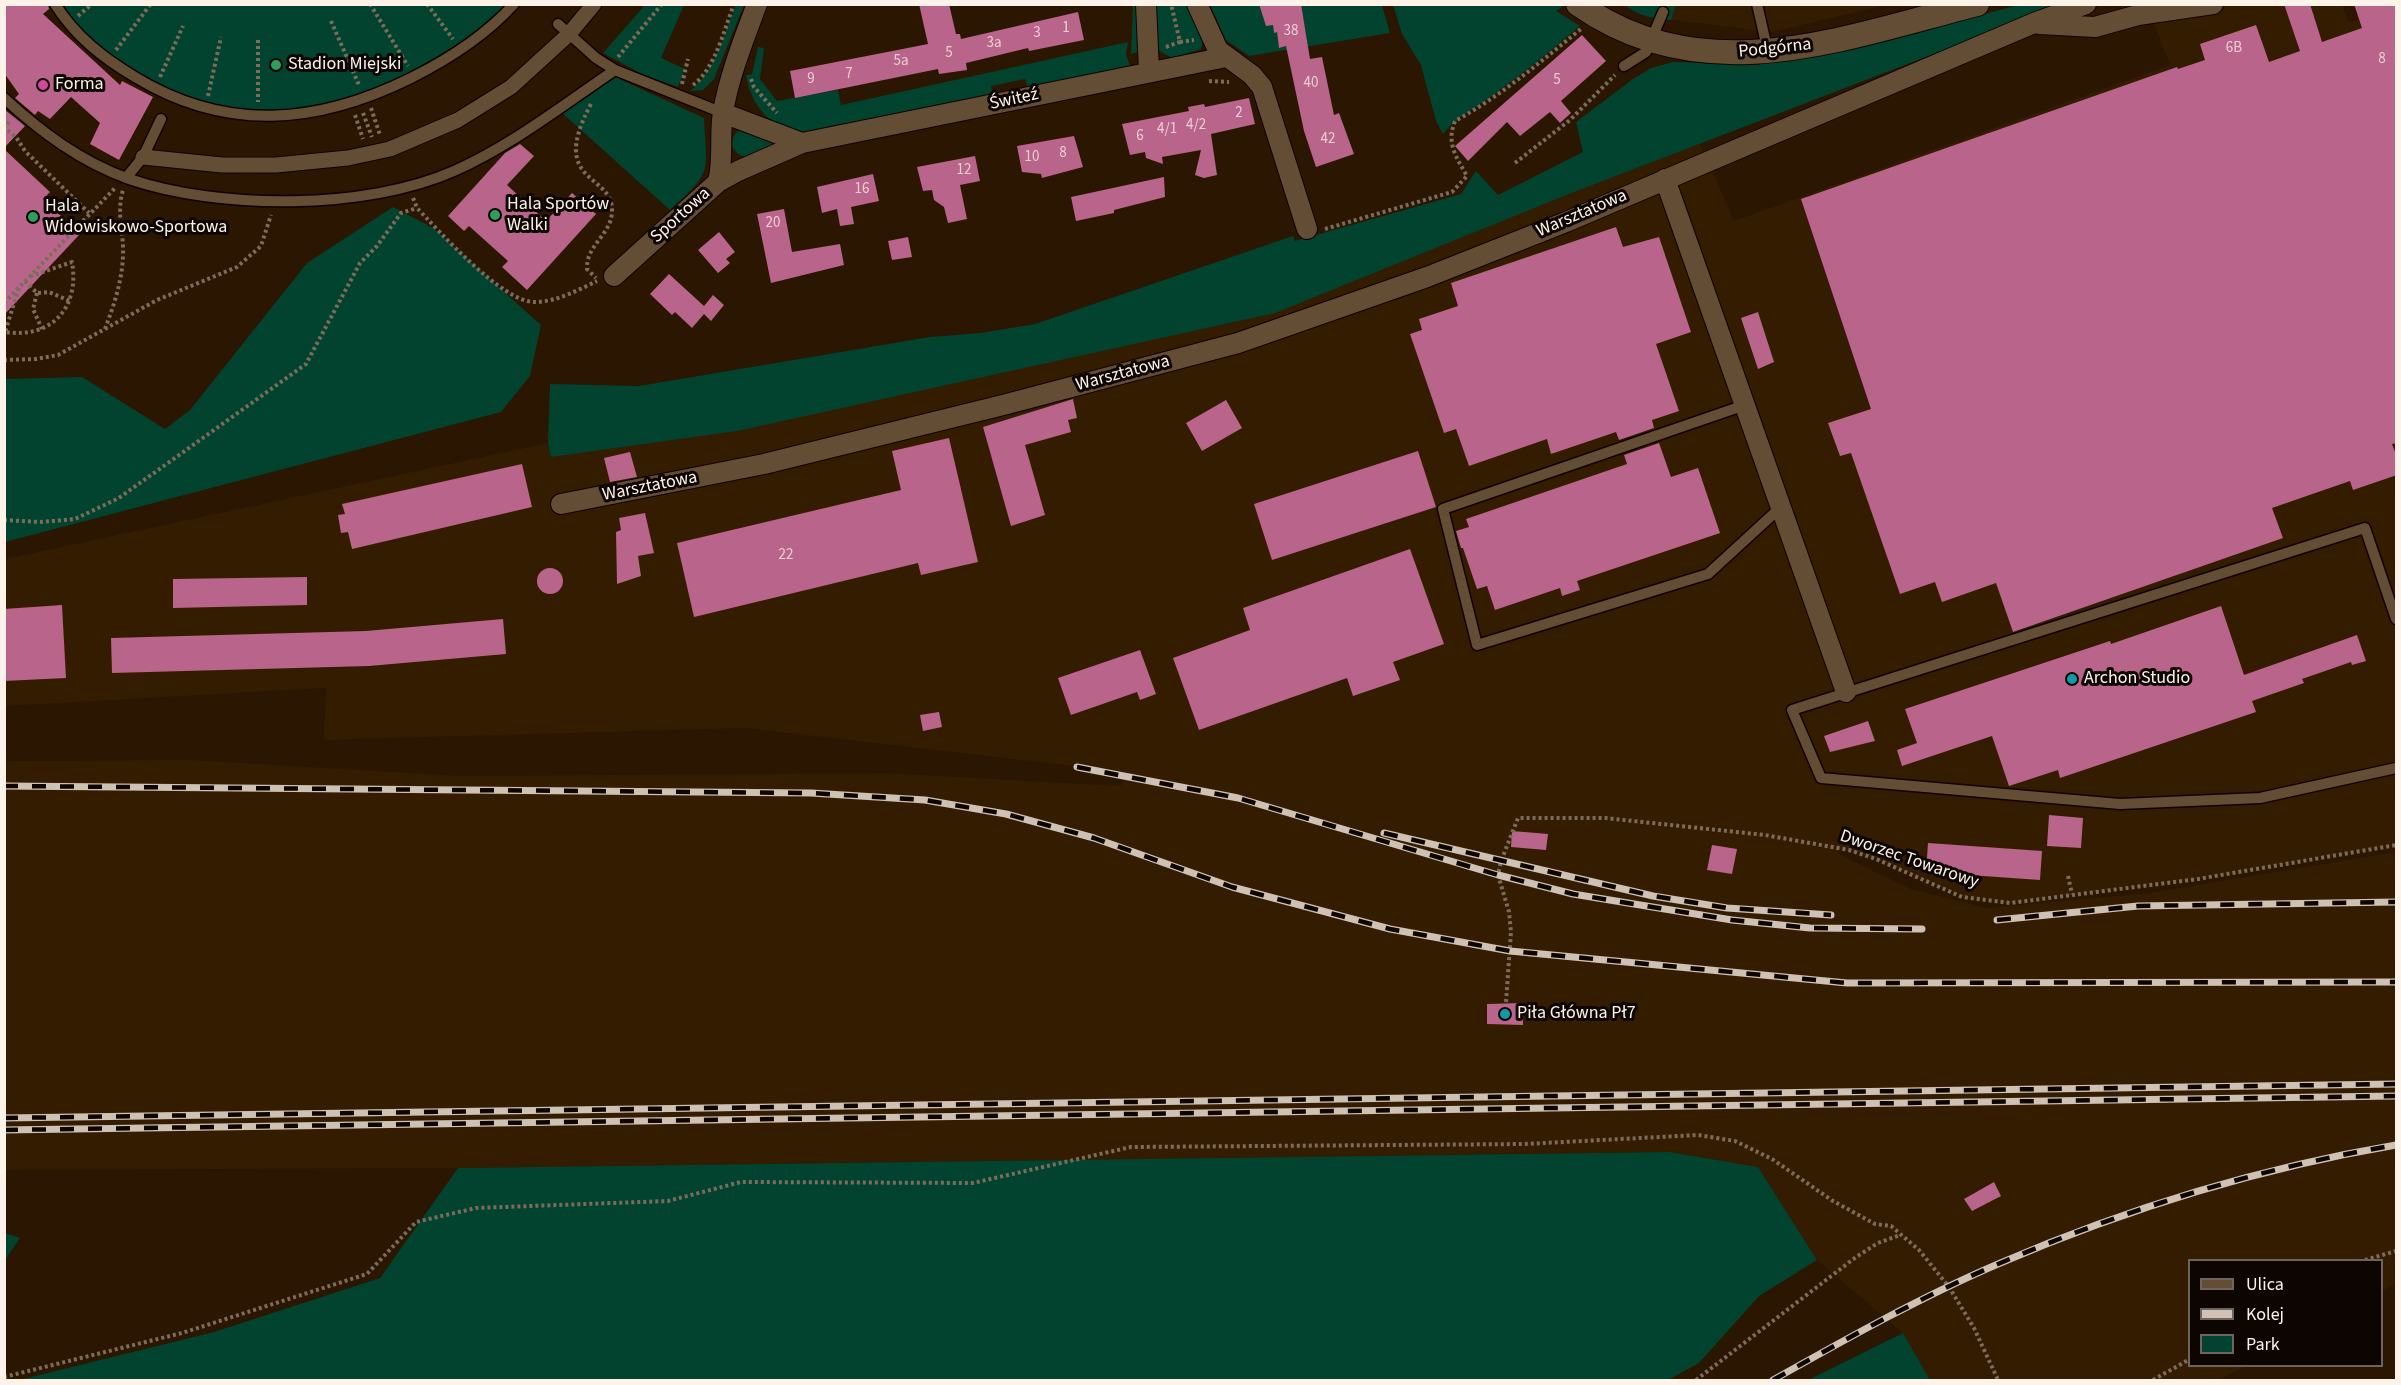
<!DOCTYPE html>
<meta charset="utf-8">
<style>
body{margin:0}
#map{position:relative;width:2401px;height:1385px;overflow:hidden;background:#2a1601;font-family:"Source Sans 3",sans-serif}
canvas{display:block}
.frame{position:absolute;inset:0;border:6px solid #fef3e8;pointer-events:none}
.legend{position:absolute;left:2188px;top:1259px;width:195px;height:108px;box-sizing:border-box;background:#0c0501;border:2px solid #6d645d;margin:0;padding:8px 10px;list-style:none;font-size:18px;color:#fef3e8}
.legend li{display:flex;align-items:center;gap:12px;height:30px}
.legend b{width:30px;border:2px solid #6d645d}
</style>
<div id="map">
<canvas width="2401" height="1385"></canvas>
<div class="frame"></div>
<ul class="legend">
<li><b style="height:8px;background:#644d35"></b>Ulica</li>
<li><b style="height:8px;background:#cfc2b5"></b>Kolej</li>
<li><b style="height:16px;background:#01432e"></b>Park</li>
</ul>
</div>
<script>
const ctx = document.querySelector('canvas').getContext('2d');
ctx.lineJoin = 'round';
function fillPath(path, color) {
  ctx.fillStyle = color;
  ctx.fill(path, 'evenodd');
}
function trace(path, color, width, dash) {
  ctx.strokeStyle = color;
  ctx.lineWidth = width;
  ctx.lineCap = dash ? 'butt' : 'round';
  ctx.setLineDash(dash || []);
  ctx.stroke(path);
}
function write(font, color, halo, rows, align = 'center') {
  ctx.font = font + ' "Source Sans 3",sans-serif';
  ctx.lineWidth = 6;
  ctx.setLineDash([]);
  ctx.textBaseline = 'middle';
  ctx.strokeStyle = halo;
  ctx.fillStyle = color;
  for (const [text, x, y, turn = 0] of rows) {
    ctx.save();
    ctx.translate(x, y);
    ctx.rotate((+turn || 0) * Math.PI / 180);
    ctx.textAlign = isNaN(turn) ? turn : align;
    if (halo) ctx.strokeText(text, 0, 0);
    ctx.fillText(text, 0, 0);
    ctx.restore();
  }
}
fillPath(new Path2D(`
 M2342,4L2349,23L2396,6V845L2198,879L2010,903L1962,897L1877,859L1838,849V854L1911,889L1987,908L2151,893L2396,852V1283L2382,1292V1260H2190V1366H2246L2219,1380H1930L1903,1333L1817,1260L1758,1167L1670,1152L458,1168L5,1170V761L191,760L461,776L887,773L1121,786L1125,772L745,728L324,740L326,688L5,706V559L548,443L551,457L1564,196L1700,144L1734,221L2170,65L2150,14L2213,5Z
 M1676,5H1886L1772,32L1671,20Z`), '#341c00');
fillPath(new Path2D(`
 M55,5H514L428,70L306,114L207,109L123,70Z
 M645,5H684L661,58L685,69L678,87L642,74L603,53Z
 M736,5H744L714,79L703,90L690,91C716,70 724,34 736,5Z
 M1133,5H1139L1138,52L1131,54Z
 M1154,5H1187L1203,40L1201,49L1172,58L1158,50Z
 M1210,5H1260L1266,25H1273L1274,32H1277L1279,47L1307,42L1303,18L1293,5H1382L1390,33L1249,56L1226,40Z
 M1393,5H1559L1562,7L1556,11L1580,26C1553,49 1526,71 1497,92C1478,107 1458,115 1443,134L1436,121L1421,65L1402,34Z
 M1625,5H1676L1671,20C1657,21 1635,14 1625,5Z
 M2019,5H2061L1564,196L1275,313L737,431L551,457L548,443L550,384L639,386L930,337L980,333L1035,324L1293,236L1295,241L1461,194L1476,171L1498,195L1583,152L1576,122L1633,79L1651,68L1673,62L1755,65L1823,56Z
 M1128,42L1126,54L1130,66L1028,88L1025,79L991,86L993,95L809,133C772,130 752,109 746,75L752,74L758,47L764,48L760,79L777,101L838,90L841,105Z
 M615,77L704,118C707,174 713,171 670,210L561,112Z
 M739,130L771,142L772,147C758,153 740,165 732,145L733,137Z
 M393,207L433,228L541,325L530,376L501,412L5,542V379L82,377L165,429L190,410L307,263Z
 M1670,1152L1758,1167L1817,1260L1759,1296L1699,1363L1668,1380H19L214,1332L380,1278L458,1168Z
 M5,1233L20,1238L5,1260L4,1233Z
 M1903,1333L1930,1380H1808Z`), '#01432e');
fillPath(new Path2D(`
 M4,4H48L49,9L43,14L120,85L122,81L153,97L119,160L90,144L100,123L71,97L50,119L38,111L35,115L15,98L19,94L4,73Z
 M919,4H949L956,34H960L961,39L1078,12L1084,40L1029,51L1028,48L966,63L967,70L939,74L938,69L795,98L790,71L928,44Z
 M1259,4H1301L1310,59L1322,57L1334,115L1339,113L1354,154L1316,167L1304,131L1286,46L1279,48L1277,32L1274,33L1273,25L1266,26Z
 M2284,4H2310L2322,42L2362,28L2354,4H2397V443L2392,444L2397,457V475L2353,490L2350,481L2272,508L2283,538L2013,632L1996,583L1942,602L1935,582L1900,594L1851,453L1840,456L1828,423L1871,409L1801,199L2177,67L2178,69L2205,60L2200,44L2256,25L2269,62L2300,51Z
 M1582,35L1606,61L1561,101L1571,113L1560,123L1550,112L1520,136L1507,122L1468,161L1455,146Z
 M1249,98L1255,124L1211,134L1217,175L1204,178L1195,175L1201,150L1162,157L1163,164L1146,158L1145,152L1130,155L1122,124L1189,111L1188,107L1204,104L1205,107Z
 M4,109L25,126L4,148Z
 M1074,136L1083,167L1042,178L1041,174L1022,172L1017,146Z
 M520,144L534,156L507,185L546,221L572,193L596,214L527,290L502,267L508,261L469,226L464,231L448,216L505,153Z
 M4,149L50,192L43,199L80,234L4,315Z
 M975,156L980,181L960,185L967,219L948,223L944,207L934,200L932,190L923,191L917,167Z
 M873,174L879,201L851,207L854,224L840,226L837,209L822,213L817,187Z
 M1164,177L1165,197L1114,210V213L1076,221L1071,197Z
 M784,209L792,252L840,244L844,265L771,283L757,214Z
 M1616,227L1623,247L1659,237L1691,332L1656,344L1679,411L1652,420L1654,428L1619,440L1616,432L1551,454L1547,439L1469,466L1456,429L1444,433L1410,334L1422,330L1419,319L1458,306L1451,283Z
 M719,232L735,252L726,259L730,263L718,273L698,250Z
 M908,237L912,257L892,260L888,241Z
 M669,274L704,306L713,295L724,305L711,321L704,314L692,328L675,312L672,315L650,294Z
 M1758,312L1774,362L1758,369L1741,318Z
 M1073,399L1077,418L1068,420L1071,432L1025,445L1045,515L1011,526L983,427Z
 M1226,400L1242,428L1202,451L1186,423Z
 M949,438L978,562L921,575L918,563L694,617L677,543L901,490L892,451Z
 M1659,443L1671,477L1698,468L1720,533L1577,581L1580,590L1562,596L1560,588L1495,610L1487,586L1477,589L1463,548H1461L1456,531L1469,527L1466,519L1627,464L1624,455Z
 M1418,451L1436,507L1272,560L1254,504Z
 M630,452L637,477L610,482L604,458Z
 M522,464L532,507L352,549L348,532L341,533L338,515L345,514L342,504Z
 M645,513L654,553L638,556L641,576L617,584L616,532L621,530L619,518Z
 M1410,549L1444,644L1393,662L1400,680L1353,696L1347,678L1199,730L1173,658L1250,630L1243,608Z
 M537 581a13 13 0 1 1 26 0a13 13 0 1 1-26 0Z
 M307,577V605L173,608V579Z
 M62,605L66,678L4,681V609Z
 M2221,606L2244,675L2357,635L2366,661L2352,665L2351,662L2302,679L2304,683L2252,701L2256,712L2060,778L2058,770L2009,786L1992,736L1902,766L1897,750L1917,743L1905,709L2110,641L2111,644Z
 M503,619L506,654L369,666L112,673L111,638L366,631Z
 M1140,650L1156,694L1140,700L1137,692L1071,715L1058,678Z
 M939,712L942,727L923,731L920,715Z
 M1868,721L1875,741L1830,752L1824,736Z
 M2049,815L2083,818L2081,848L2047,846Z
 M1512,831L1548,834L1546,850L1511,847Z
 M1928,843L2042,851L2040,880L1926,872Z
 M1712,845L1737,849L1732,874L1707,870Z
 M1523,1003V1025L1487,1024V1004Z
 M1994,1182L2001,1196L1972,1211L1964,1199Z`), '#b9648a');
const service = new Path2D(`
 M55,4C75,36 103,58 135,77C227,133 318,124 411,78C449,59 486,35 514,4
 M1757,4L1768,52
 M558,24L596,58L615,70
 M1624,66L1646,52L1663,12
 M4,98C41,132 81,162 129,179C220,210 366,210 454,171C511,146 563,105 615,70L723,113
 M126,178L143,157L161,119
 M1745,405L1443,509L1477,645L1708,574L1781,507
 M2396,619L2365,528L1792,710L1821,778L2120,804L2260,798L2396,768`);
const pedestrian = new Path2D(`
 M143,157L222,165H276L348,158L390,149L458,120L511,87L569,34L594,4`);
const minor = new Path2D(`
 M1146,4L1149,71
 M1197,4L1218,50L1252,75L1262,87L1307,229
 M2039,24L2095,27L2138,15L2213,4
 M723,113L802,143
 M1665,179L1846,692
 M718,182L738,171L802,143L1226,57
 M614,276L718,182C724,159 719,136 723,112C729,76 744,39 757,4
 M561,504L764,464L1007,404L1238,343L1427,277L1566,222L2034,23L2086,4`);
const tertiary = new Path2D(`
 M1578,4C1704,93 1843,38 1977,4`);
trace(service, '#110200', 13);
trace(pedestrian, '#110200', 17);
trace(minor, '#110200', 22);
trace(tertiary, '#110200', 26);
trace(new Path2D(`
 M370,4L408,66
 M427,4L453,39
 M78,16L92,4
 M331,21L359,85
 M258,40V102
 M1180,42L1194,40
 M1166,47L1180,42L1171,4
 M116,50L150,5
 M618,57L662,4
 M160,77L183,26
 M751,79L754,87L777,113
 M1209,81L1229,82
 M682,84L688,59
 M693,85C715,69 724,30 734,4
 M208,96L221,37
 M591,104C547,186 614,172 612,212C611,235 586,245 587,269L596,278
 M371,108L380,135
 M363,113L372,137
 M355,115L363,139
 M9,122L4,127L16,137L25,151L89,213
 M1515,163L1570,120L1615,75
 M413,198L417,208C439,231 503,303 535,302C556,302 578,290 597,281
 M1325,229L1452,192L1467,176C1456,157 1446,143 1455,121C1501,96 1540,62 1581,29
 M25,281L37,293L49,292L70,301
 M19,288L5,332C51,339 80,308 72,262L29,277
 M37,293L33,309L42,329
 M4,303L116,187
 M105,329C115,302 124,276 123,246C122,226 117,210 123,190
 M4,360L36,359L58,355L157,300L237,267L261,246L271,215
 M4,520L40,522L75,519L119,498L306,364L360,263L377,246L401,213L417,208
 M2068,876L2072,894
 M1506,1002L1511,932L1509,912L1498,875L1501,861L1518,818H1605L1765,835L1849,850L1876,859L1962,897L2010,903L2198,879L2396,845
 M2365,1260L2396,1251
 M4,1377L182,1333L367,1274L416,1222L476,1208L668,1201L741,1182L973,1183L1131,1147L1525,1144L1698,1135L1735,1141L1772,1159L1833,1201L1875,1224L1891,1226L1919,1250L1949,1287L1974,1328L1998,1380
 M1696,1380L1856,1257L1878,1243L1900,1235
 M2153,1380L2190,1359`), '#7d6c5b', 4, [3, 3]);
trace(service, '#644d35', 10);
trace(pedestrian, '#644d35', 15);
trace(minor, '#644d35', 20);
trace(tertiary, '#644d35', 24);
const rail = new Path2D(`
 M1077,767L1238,798L1498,875L1573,894L1732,920L1810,928L1922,929
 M4,786L811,793L925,800L1006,814L1094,838L1232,887L1390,929L1510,951L1847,983L2396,982
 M1384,833L1653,896L1727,908L1831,915
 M1997,920L2138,906L2396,902
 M4,1118L2396,1084
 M4,1130L2396,1096
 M1773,1380C1846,1339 1921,1297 1998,1264C2126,1209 2259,1168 2396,1145`);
trace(rail, '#cfc2b5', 7);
trace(rail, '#0c0501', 4.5, [14]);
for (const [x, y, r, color] of [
 [276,65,6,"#2e9e5b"],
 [43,85,6,"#d1479c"],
 [495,215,6,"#2e9e5b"],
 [33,217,6,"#2e9e5b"],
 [2072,679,6,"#0f9aa8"],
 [1505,1014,6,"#0f9aa8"]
]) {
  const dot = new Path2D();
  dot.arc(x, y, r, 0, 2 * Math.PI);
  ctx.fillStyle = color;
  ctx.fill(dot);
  trace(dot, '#0c0501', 2);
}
write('15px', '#edcfd0', null, [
 ["1",1066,29],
 ["38",1291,32],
 ["3",1037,34],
 ["3a",994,44],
 ["6B",2234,49],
 ["5",949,54],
 ["8",2382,60],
 ["5a",901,62],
 ["7",849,75],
 ["9",811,80],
 ["5",1557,81],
 ["40",1311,84],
 ["2",1239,114],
 ["4/2",1196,126],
 ["4/1",1167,130],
 ["6",1140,137],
 ["42",1328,140],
 ["8",1063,154],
 ["10",1032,158],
 ["12",964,171],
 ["16",862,190],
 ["20",773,224],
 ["22",786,556]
]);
write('18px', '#fef3e8', '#0c0501', [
 ["Podgórna",1775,49,-6],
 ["Świteź",1014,100,-12],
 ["Warsztatowa",1582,214,-23],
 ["Sportowa",681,216,-42],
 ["Warsztatowa",1123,374,-15],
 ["Warsztatowa",650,487,-11],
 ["Dworzec Towarowy",1909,860,19]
]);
write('18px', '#fef3e8', '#0c0501', [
 ["Stadion Miejski",288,65],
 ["Forma",55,85],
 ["Hala Sportów",507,205],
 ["Walki",507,226],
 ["Hala",45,207],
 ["Widowiskowo-Sportowa",45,228],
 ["Archon Studio",2084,679],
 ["Piła Główna Pł7",1517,1014]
], 'left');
</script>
